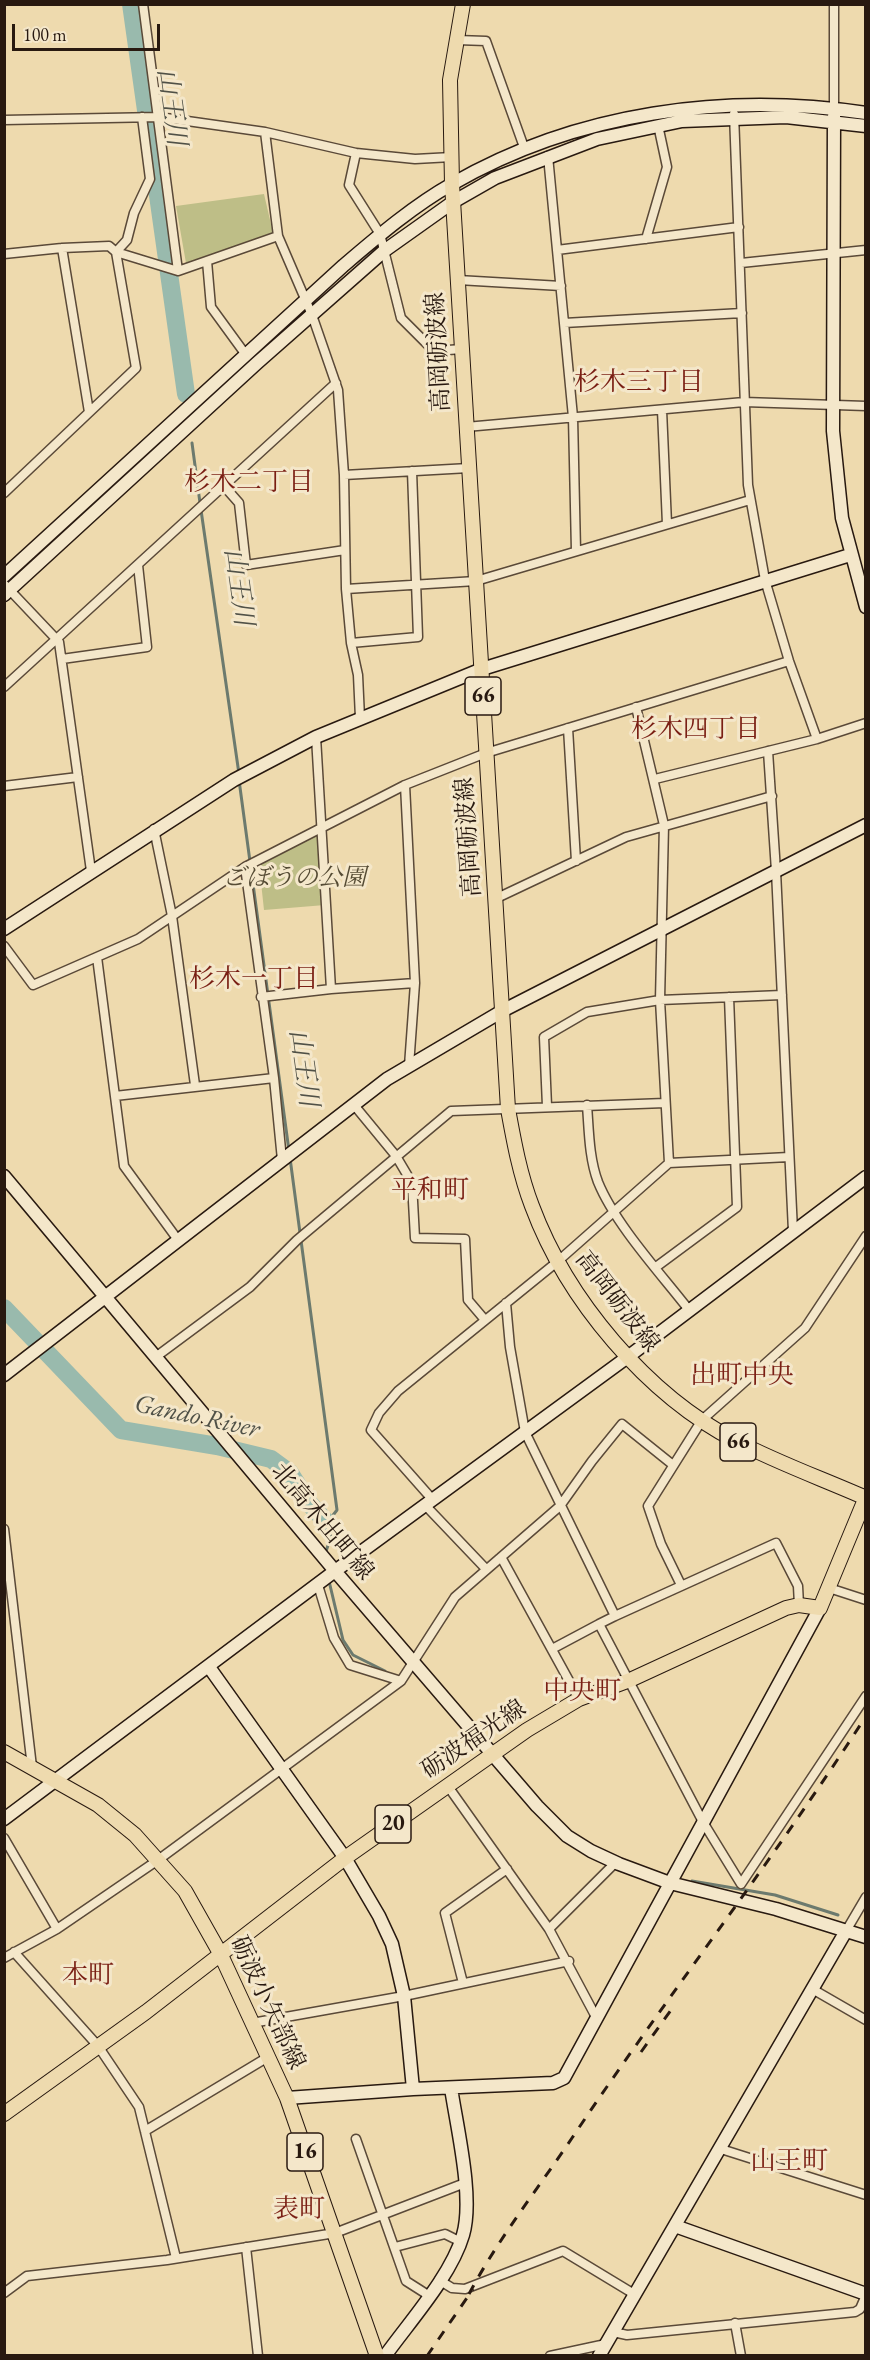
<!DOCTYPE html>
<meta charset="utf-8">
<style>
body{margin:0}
#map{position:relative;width:870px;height:2360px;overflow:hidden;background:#eedaae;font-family:"EB Garamond",serif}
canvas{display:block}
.frame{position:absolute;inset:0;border:6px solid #281910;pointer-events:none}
.scale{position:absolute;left:12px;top:24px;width:148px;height:27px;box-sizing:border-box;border:3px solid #281910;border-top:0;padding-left:8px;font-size:18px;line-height:21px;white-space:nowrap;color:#281910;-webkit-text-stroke:4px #f4e7ca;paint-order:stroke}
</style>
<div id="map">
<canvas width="870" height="2360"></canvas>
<div class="frame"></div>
<div class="scale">100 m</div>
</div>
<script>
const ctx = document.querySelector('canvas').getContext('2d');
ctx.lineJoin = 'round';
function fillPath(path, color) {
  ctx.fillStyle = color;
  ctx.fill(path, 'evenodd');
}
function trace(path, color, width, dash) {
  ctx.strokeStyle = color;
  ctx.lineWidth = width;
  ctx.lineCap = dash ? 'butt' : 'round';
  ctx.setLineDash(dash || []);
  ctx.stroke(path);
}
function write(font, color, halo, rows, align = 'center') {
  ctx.font = font + ' "EB Garamond","Noto Serif JP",serif';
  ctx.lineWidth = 6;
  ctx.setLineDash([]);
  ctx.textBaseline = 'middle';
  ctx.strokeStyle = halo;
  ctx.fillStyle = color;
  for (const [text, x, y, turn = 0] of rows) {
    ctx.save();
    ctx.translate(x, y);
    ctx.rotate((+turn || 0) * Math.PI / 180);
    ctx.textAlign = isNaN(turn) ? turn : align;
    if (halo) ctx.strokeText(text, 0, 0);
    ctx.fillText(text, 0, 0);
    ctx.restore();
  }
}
fillPath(new Path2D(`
 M264,194L273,233L186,263L176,206Z
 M320,831L325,905L264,910L259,864Z`), '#bebe87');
trace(new Path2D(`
 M192,443L200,503
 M201,510L239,774
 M239,780L289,1151
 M290,1158L337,1510L327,1523L331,1537L325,1554
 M329,1581L343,1640L353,1655L385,1671
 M692,1881L775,1895L838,1915`), '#6c7a6e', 3);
trace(new Path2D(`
 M131,4L186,394
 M4,1308L121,1430L217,1446L271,1459L290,1473L309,1503L327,1523`), '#99baad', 18);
const street = new Path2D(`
 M834,4V109
 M457,40L486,41L525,150
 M734,114L748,485L765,580L789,661L817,739
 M4,120L159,117L265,132L356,153L415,159L452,157
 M265,132L278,236L312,315L338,390L344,475L346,589L351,643L358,675L360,718
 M356,153L349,185L380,234L401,318L434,351L462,349
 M548,156L573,417L576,551
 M646,239L667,167L658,125
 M62,248L89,412
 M557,250L739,227
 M4,254L62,248L109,246L116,252L178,271L143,4
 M207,261L211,307L246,355
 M741,263L866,250
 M178,271L278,236
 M458,280L561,286
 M564,323L742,313
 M662,410L667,524
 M466,427L744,402L866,406
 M344,475L469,468
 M224,486L239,503L246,565L345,550
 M4,493L136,368L116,252L127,240L134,213L150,179L142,117
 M4,584L59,642L91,871
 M346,589L476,581L750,500
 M351,643L418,637L412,471
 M62,659L147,647L138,565
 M4,687L336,383
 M568,728L576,861
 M316,737L331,989
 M768,751L776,871L793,1231
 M655,779L817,739L866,723
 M405,785L415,983L409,1066
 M4,786L78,777
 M154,829L172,916L195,1085
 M245,867L274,1078L282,1160
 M497,898L626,837L772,796
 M4,946L33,985L138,939L245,867L405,785L486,753L789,661
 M97,957L124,1166L178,1240
 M261,997L331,989L415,983
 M115,1096L274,1078
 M354,1105L396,1156L412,1183L415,1238L465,1239L468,1300L485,1320
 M587,1105C589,1131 589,1158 598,1182C615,1224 661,1274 689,1310
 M547,1106L544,1037L587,1012L660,1000L782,995
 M669,1163L789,1157
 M656,1267L737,1207L729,997
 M506,1303L510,1347L525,1432L615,1616L599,1624L703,1822L741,1884L866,1696
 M157,1356L250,1287L297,1240L451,1111L665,1103
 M432,1499L371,1430L379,1413L398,1391L557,1262L669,1163L660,1000L664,825L636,707
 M425,1505L486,1569
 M4,1529L32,1767
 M501,1557L579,1699
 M318,1585L334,1638L350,1665L401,1681
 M681,1585L661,1544L648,1506L702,1420L805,1328L866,1236
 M829,1588L866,1600
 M615,1616L776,1543L798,1586L799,1605
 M552,1649L599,1624
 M447,1785L549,1929L596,2017
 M4,1838L57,1929
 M549,1929L615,1863
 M846,1931L866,1897
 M14,1952L98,2046L139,2107L176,2258
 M4,1958L57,1929L158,1860L401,1681L455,1597L560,1506L592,1461L622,1424L673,1465
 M463,1983L445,1913L507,1869
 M814,1990L866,2020
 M252,2023L404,1996L569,1961
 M145,2131L268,2057
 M356,2139L406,2281L428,2295
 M721,2149L866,2195
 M246,2247L258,2356
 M395,2247L445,2234L461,2242
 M439,2280L452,2288L465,2289L563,2251L634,2294
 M4,2293L27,2276L167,2260L335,2233L465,2183
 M735,2323L741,2356
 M613,2332L627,2335L855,2312L860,2309L866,2295
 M550,2356L606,2344`);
const secondary = new Path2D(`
 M834,116L833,431L842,518L866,607
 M4,576L343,266C377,237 413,206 452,184C577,112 725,92 866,113
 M4,595L257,363L384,251L453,202L495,178L597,139L682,121L786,117L866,126
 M4,929L234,780L316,737L482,669L850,555
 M4,1176L335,1571L537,1806L567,1836L591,1851L619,1864L670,1883L776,1909L866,1937
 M4,1375L387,1079L504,1010L866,825
 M209,1667L345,1858L379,1916L392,1944L404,1996L413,2089
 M4,1819L335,1571L629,1356L866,1177
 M287,2098L413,2089L553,2083L564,2078L820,1608
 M675,2226L866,2294
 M385,2356C410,2321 451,2276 463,2235C474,2198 457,2128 451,2088
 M599,2356L846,1931`);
const primary = new Path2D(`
 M463,4L450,80L452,184L508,1109C514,1142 520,1175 532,1206C567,1300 647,1395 736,1441C778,1463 823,1479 866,1498
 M4,1752L98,1805L135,1835L185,1891L220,1953L287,2098L377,2356
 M4,2114L146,2012L345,1858L527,1730L579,1699L630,1680L786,1608L799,1605L820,1608L866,1497`);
trace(street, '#5a4938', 11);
trace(secondary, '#281910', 15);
trace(primary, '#281910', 16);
trace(street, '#f4e7ca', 8);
trace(secondary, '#f4e7ca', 12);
trace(primary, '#eedaae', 14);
trace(new Path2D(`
 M641,2052L671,2010
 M469,2294C498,2239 537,2190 572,2138C667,1996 773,1861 866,1716
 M427,2356L473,2289`), '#281910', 3, [10, 10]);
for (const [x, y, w] of [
 [483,696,36],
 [738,1442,36],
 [393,1824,36],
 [305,2152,36]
]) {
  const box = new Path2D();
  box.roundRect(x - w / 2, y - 19, w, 38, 4.5);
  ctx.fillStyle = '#f4e7ca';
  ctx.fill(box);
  trace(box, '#281910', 1.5);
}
write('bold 22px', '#281910', null, [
 ["66",483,696],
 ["66",738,1442],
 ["20",393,1824],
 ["16",305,2152]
]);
write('24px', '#281910', '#f4e7ca', [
 ["高岡砺波線",439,352,-93],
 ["高岡砺波線",469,837,-94],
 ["高岡砺波線",617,1302,52],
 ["北高木出町線",322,1522,50],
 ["砺波福光線",474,1740,-34],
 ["砺波小矢部線",267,2003,65]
]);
write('italic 24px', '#554b34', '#f4e7ca', [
 ["ごぼうの公園",294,878]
]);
write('italic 26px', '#505147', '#f4e7ca', [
 ["山王川",171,107,82],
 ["山王川",238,587,82],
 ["山王川",303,1068,82],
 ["Gando River",197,1417,12]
]);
write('26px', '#7a1f14', '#f4e7ca', [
 ["杉木三丁目",639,383],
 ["杉木二丁目",249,483],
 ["杉木四丁目",696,730],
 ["杉木一丁目",254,980],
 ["平和町",430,1191],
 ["出町中央",742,1376],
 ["中央町",582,1692],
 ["本町",88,1976],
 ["山王町",789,2162],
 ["表町",299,2210]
]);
</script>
